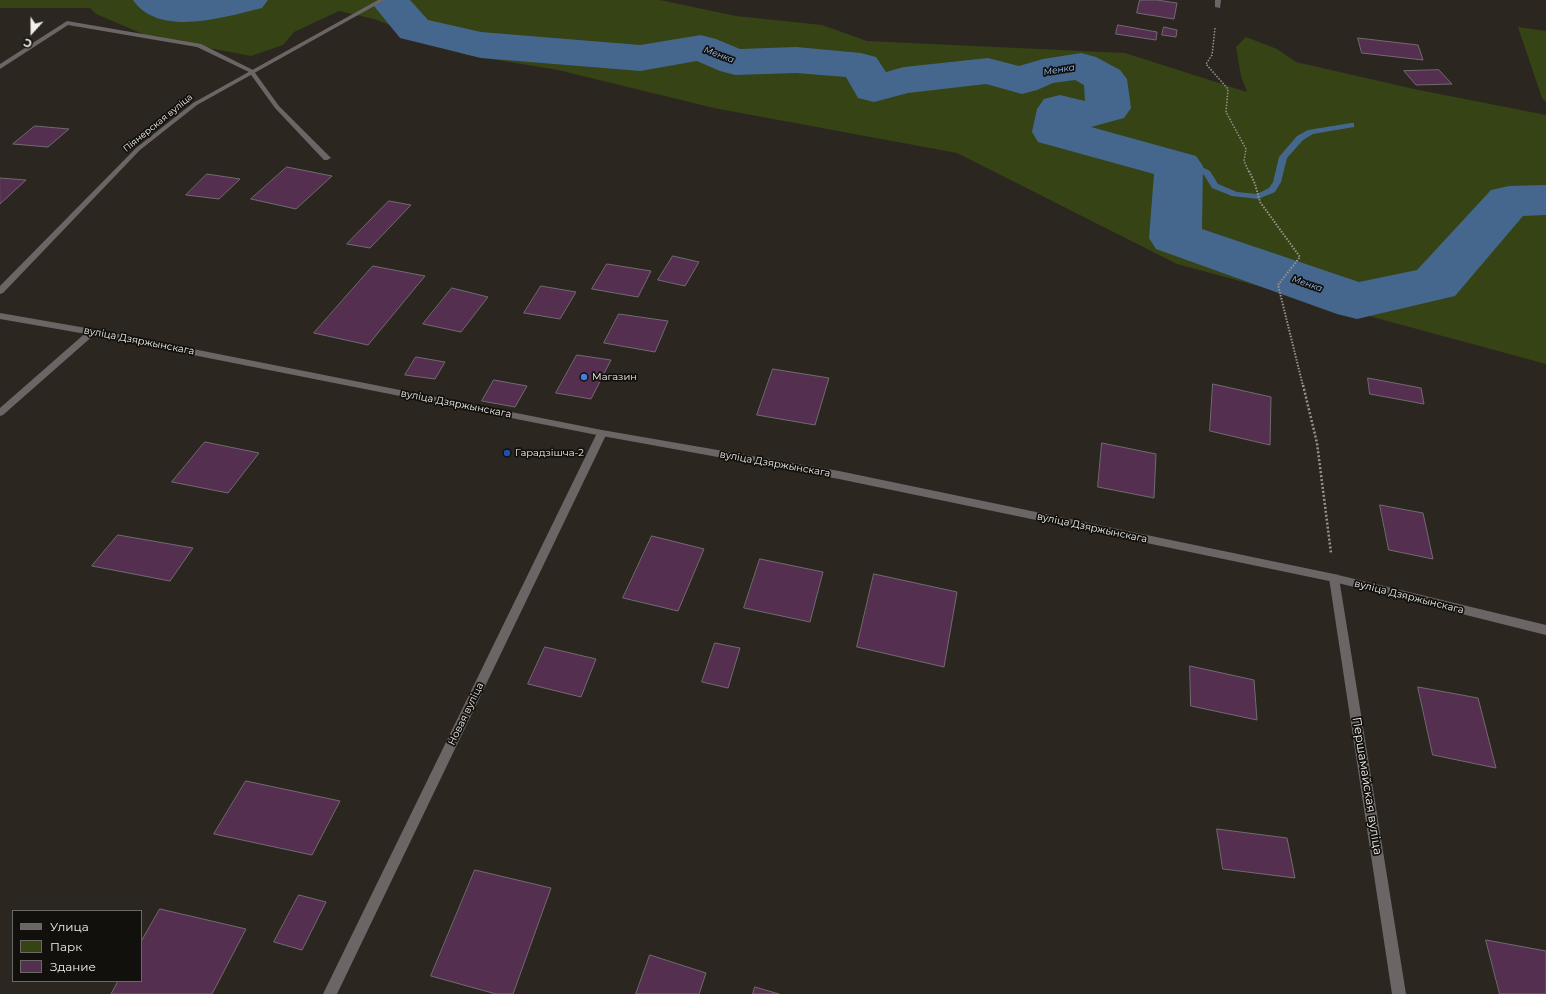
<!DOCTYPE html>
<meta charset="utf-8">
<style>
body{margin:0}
#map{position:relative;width:1546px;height:994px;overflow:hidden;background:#2b2720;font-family:Montserrat,sans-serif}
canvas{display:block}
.legend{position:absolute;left:12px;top:910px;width:130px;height:72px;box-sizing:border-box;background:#12100d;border:1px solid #6b6965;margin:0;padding:5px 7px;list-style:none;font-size:12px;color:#f1efea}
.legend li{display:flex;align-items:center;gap:8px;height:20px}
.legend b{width:20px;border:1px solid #6b6965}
.north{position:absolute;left:12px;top:12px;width:40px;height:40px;-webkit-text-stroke:3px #12100d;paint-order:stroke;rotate:201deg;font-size:11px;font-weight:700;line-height:16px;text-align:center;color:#f1efea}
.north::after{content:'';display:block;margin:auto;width:14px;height:18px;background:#f1efea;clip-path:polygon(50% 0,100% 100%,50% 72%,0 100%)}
</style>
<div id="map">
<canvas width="1546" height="994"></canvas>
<ul class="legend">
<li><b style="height:5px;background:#6b6665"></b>Улица</li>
<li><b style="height:11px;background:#354315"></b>Парк</li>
<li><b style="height:11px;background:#552f50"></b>Здание</li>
</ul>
<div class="north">С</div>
</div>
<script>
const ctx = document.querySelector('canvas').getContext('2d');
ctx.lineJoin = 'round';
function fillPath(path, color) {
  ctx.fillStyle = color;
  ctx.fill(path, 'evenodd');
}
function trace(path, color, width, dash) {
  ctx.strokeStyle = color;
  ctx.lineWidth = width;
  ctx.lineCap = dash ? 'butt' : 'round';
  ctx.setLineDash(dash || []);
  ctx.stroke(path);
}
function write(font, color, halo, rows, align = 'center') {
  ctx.font = font + ' Montserrat,sans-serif';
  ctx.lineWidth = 3.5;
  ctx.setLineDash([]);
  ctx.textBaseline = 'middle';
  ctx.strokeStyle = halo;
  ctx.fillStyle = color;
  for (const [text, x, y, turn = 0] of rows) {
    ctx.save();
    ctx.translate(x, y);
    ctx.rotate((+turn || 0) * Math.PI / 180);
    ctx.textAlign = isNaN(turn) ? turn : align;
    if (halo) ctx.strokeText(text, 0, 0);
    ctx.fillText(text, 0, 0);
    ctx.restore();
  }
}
fillPath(new Path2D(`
 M0,0H660L736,16L822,25L867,41L1125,53L1247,92L1241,76L1236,47L1246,37L1277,49L1296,62L1414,89L1546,115V364L1177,264L957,153L714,108L558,70L467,55L374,19L339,11L294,32L283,45L251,56L150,37L96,14L90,8H0Z
 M1518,27L1546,31V102L1542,98Z`), '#354315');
fillPath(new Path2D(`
 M1351,123H1354V127L1313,134L1303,140L1287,158L1281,182L1275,192L1258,199L1232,196L1212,188L1204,175L1190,167L1179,168L1175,166L1179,164L1194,163L1210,171L1218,184L1237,192L1257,194L1269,188L1273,182L1279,157L1297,136L1308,130Z`), '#45678d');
fillPath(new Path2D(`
 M133,0H268L262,8C225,17 159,38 133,0Z
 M378,0H410L428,20L481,32L640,45L701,35L716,39L740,49L796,47L861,53L876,57L886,72L904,67L988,58L1019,66L1043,59L1081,53L1096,57L1120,70L1127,79L1131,108L1124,118L1091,127L1196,156L1203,166L1202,229L1359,282L1417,270L1491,190L1509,186L1546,185V215L1523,216L1455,296L1357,319L1337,314L1156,249L1149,238L1154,174L1038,142L1032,132L1037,109L1044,99L1060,95L1085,101L1084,85L1075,80L1053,83L1037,90L1022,94L986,84L908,93L874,102L858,98L846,77L796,73L735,75L720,71L697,61L640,71L481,58L400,38L374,6Z`), '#45678d');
const building = new Path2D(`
 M1140,0H1157L1177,3L1174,19L1137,13Z
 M1118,25L1157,32L1156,40L1116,34Z
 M1164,27L1177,30L1176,37L1162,35Z
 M1358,38L1418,45L1423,60L1362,53Z
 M1439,70L1452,84L1416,85L1404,71Z
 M35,126L69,129L48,147L13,144Z
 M287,167L332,176L296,209L251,199Z
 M207,174L240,179L219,199L186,195Z
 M0,178L26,180L0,204Z
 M389,201L411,205L370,248L347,244Z
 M673,256L699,262L685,286L658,280Z
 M607,264L651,271L638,297L592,289Z
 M373,266L425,276L368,345L314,333Z
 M541,286L576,292L560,319L524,313Z
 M452,288L488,297L461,332L423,324Z
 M619,314L668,321L655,352L604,343Z
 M577,355L611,360L591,399L556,393Z
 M416,357L445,362L435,379L405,375Z
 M773,369L829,378L815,425L757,415Z
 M1368,378L1421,388L1424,404L1370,394Z
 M494,380L527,386L515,407L482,401Z
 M1213,384L1271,397L1270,445L1210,431Z
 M205,442L259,453L228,493L172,482Z
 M1102,443L1156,454L1154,498L1098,487Z
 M1380,505L1423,513L1433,559L1389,550Z
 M118,535L193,548L170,581L92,566Z
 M652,536L704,549L678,611L623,598Z
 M760,559L823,572L810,622L744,608Z
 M874,574L957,592L944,667L857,647Z
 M715,643L740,648L728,688L702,682Z
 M545,647L596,659L581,697L528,684Z
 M1190,666L1254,680L1257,720L1191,706Z
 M1418,687L1478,698L1496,768L1433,755Z
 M246,781L340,801L312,855L214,834Z
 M1217,829L1287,838L1295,878L1223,869Z
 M475,870L551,888L513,994H496L431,976Z
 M299,895L326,902L302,950L274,942Z
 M160,909L246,929L212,994H111L118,981H141V942Z
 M1486,940L1546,951V994H1500Z
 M650,955L706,973L699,994H636Z
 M755,987L779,994H753Z`);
fillPath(building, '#552f50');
trace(building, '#726a70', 1);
trace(new Path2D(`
 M1215,28L1212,55L1206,64L1228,89L1226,112L1246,149L1244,161L1249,172`), '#97948e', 1.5, [1.5, 1.5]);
trace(new Path2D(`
 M1249,171L1255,184L1260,202L1300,257L1278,285L1303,386`), '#97948e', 2, [1.5, 1.5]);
trace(new Path2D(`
 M1303,385L1317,443L1331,553`), '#97948e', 2.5, [2, 2]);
fillPath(new Path2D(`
 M67,21L201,44L253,70L279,106L331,158L327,160H324L275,108L249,72L197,47L68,25L0,69V64Z`), '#6b6665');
fillPath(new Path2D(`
 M378,0H385L197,105L140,150L3,293L0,294V286L136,148L193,103Z
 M1215,0H1221L1220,8L1215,7Z
 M92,329L96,332L95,334L3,415L0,416V408L89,330Z
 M602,430L607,433L337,994H323L597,433Z
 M1334,574L1338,575L1339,578L1406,994H1392L1329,578L1330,575Z`), '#6b6665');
fillPath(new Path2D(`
 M0,313L92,329L602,430L839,471L1334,574L1546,625V635L1334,582L839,479L602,436L92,335L0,319Z`), '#6b6665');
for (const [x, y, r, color] of [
 [584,377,4,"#3f7fe0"],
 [507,453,4,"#1a4fb4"]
]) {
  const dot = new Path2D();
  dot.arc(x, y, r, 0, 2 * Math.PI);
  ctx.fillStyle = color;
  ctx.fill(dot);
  trace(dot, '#12100d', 1.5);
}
write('italic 9px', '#9cc6f7', '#12100d', [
 ["Менка",719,55,20],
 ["Менка",1059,70,-10],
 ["Менка",1307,284,19]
]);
write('9px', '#f1efea', '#12100d', [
 ["Піянерская вуліца",158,123,-39]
]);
write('10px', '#f1efea', '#12100d', [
 ["вуліца Дзяржынскага",139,341,11],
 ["вуліца Дзяржынскага",456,404,11],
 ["вуліца Дзяржынскага",775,464,10],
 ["вуліца Дзяржынскага",1092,528,12],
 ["вуліца Дзяржынскага",1409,597,14],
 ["Новая вуліца",466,714,-64]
]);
write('10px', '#f1efea', '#12100d', [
 ["Магазин",592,377],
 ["Гарадзішча-2",515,453]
], 'left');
write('12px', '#f1efea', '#12100d', [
 ["Першамайская вуліца",1367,786,81]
]);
</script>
